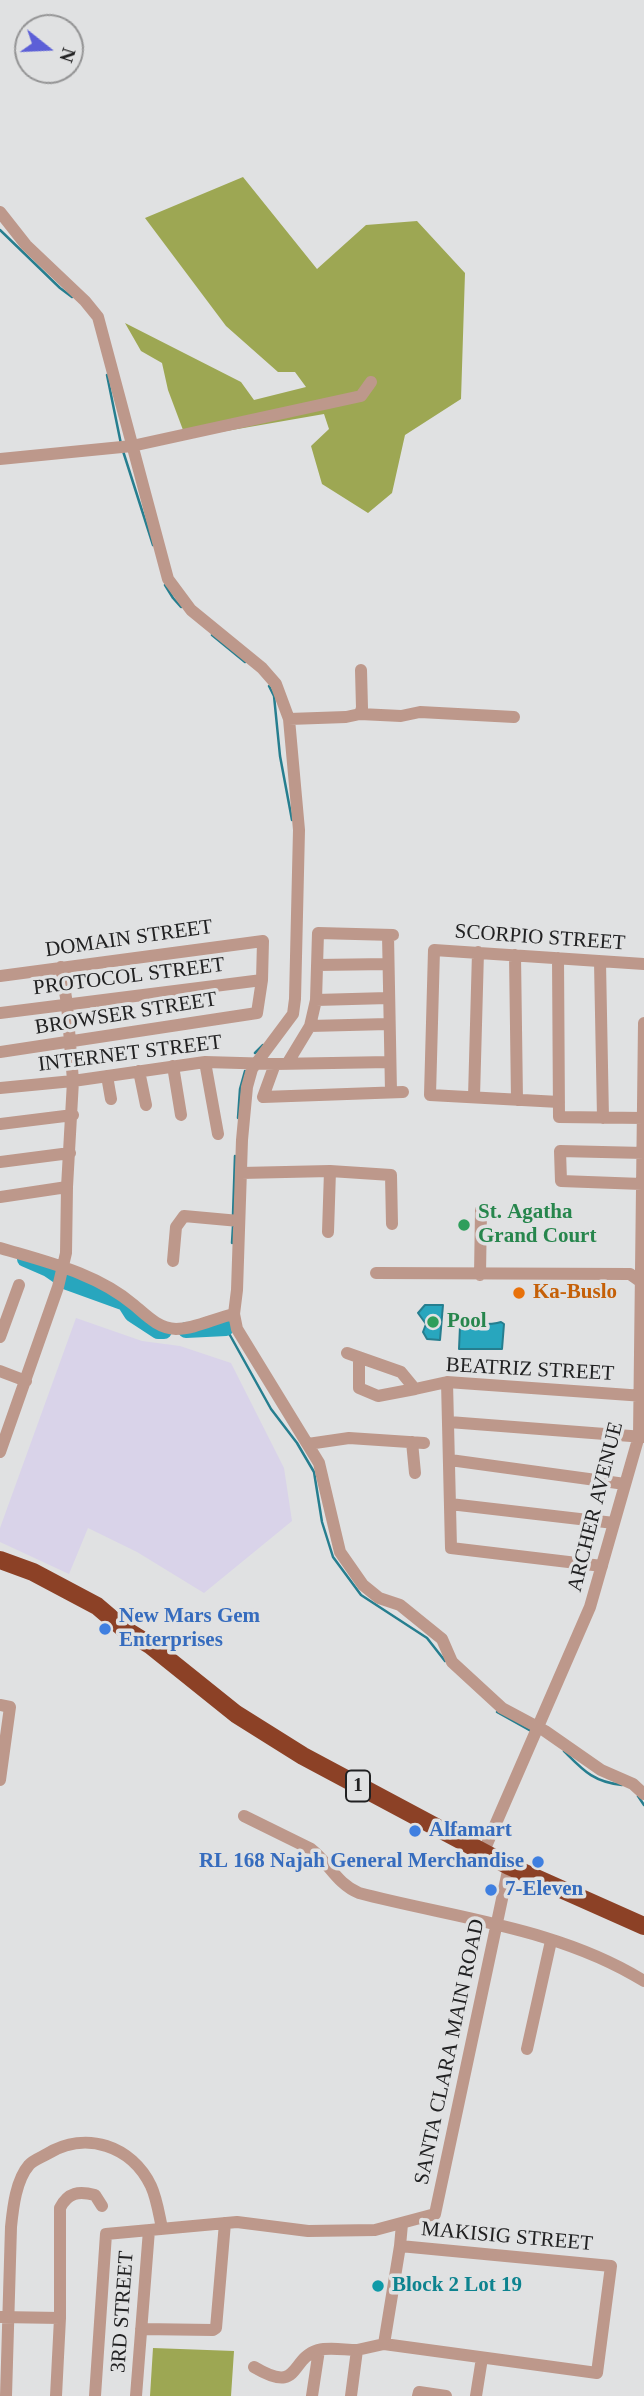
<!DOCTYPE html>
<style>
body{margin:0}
#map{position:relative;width:644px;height:2396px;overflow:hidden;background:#e0e1e2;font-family:Georgia,serif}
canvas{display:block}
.north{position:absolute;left:14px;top:14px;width:70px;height:70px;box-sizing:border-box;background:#e0e1e2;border:2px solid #949495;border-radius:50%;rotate:108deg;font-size:19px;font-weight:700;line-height:28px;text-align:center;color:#212122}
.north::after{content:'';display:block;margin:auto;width:24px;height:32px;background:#5c5fd7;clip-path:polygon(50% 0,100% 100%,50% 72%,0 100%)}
</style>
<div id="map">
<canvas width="644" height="2396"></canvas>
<div class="north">N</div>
</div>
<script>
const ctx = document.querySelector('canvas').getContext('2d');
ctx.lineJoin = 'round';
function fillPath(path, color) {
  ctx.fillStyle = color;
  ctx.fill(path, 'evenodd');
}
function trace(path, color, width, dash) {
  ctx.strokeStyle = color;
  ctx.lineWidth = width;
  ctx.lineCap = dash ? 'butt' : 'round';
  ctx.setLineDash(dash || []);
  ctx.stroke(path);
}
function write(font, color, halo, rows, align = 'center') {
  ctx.font = font + ' Georgia,serif';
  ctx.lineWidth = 7;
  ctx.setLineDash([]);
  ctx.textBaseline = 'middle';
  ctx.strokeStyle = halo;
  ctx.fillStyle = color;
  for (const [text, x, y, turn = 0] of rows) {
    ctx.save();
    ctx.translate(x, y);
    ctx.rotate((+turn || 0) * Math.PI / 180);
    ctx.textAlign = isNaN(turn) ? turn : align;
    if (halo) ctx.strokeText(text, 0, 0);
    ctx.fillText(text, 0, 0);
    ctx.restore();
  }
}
fillPath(new Path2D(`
 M76,1318L142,1341L180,1346L231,1363L284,1468L292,1521L204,1593L137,1552L88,1528L69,1574L0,1542V1528Z`), '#d9d3e9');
fillPath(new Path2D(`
 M243,177L317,269L366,225L417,221L465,273L461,399L405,435L392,493L368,513L322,484L311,446L329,429L324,414L186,438L168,390L162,363L141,351L125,323L241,382L254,400L306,387L295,372H278L226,326L145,218Z
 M153,2348L234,2351L231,2396H150Z`), '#9da753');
const water = new Path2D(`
 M425,1305H443L440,1340L427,1339L423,1332L426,1324L418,1313Z
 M501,1322L504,1324L502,1349H459L460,1326C474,1323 488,1326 501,1322Z`);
fillPath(water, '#28a6be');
trace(water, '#267e8f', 2);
trace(new Path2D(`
 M0,230L60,288L72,297
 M107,375L121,444
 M123,451L153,545
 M165,585L173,598L181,607
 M212,635L245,662
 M269,686L274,696L280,756L292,820
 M255,1053L263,1045
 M238,1118L240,1089L245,1071
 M233,1215L235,1156
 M232,1243L233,1226
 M227,1321L226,1328L271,1409L297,1443L314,1472L322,1522L333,1557L361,1595L427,1638L445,1661
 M497,1712L531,1731
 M564,1751C583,1770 593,1782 622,1785
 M638,1796L644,1805`), '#267e8f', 2.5);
trace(new Path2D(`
 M25,1259L48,1269L67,1282L125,1303L132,1314L158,1331H164
 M186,1330L226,1328`), '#28a6be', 16);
trace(new Path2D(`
 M0,212L26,245L85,301L98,317L168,579L191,610L262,668L276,684L289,719L299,830L295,999L293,1014L252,1069L247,1087L242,1140L237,1290L234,1314L237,1329L319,1463L340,1552L363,1585L379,1598L400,1605L442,1639L452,1662L502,1708L545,1731L601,1770L633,1784L644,1794
 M0,459L132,446L361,396L371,382
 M360,714L401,716L420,712L514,717
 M289,719L346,717L360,714L362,708L361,670
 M388,935L391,1092
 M515,955L517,1100
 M558,958L559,1117L644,1118
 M600,962L603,1118
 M317,965L388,964
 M0,976L263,941L262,980L257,1013L0,1052
 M316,1000L388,998
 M0,1013L262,980
 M310,1026L388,1024
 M205,1062L218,1134
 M275,1064L263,1097L403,1092
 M287,1064L310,1026L316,1000L318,933L393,935
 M173,1066L181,1115
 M139,1071L146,1105
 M107,1076L111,1099
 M0,1088L73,1081L205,1062L275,1064L390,1062
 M474,1097L478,952
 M559,1102L430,1095L434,950L644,964
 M0,1124L73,1115
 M0,1162L70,1153
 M330,1171L391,1175L392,1224
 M241,1173L330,1171L328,1232
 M642,1184L561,1181L560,1151L644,1153
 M0,1197L67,1187
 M0,1248C47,1262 96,1273 134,1305C147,1316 158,1328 176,1329C195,1329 215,1318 234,1314
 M173,1261L176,1227L184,1216L239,1221
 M376,1273L630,1274L644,1284
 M480,1275L481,1210
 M0,1337L19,1285
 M347,1353L401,1372L415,1389L378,1396L359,1388V1357
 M0,1371L26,1381
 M447,1382L451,1548L602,1566
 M415,1389L447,1382L644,1396
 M449,1422L644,1437
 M412,1442L415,1473
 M308,1444L349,1438L424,1443
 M0,1452L58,1287L66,1253L67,1187L73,1081L67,1004L61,967
 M450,1460L625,1484
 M450,1504L614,1523
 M0,1705L10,1707L0,1780
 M244,1816L311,1849C329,1863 337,1884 359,1893C454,1918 559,1928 644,1981
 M483,1853L590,1607L639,1436L644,1023
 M527,2049L551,1941
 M0,2317L60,2318
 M141,2329L213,2330L216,2328L225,2223
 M384,2344L400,2246L402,2224
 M254,2367C301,2395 289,2359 318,2350C330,2347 345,2350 357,2350
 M6,2396L11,2227C13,2207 16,2180 29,2165C33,2160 42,2157 47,2154C86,2130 132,2146 151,2186C157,2199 159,2215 162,2228
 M56,2396L60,2318V2208C68,2192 79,2191 95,2195L102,2206
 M95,2396L106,2234L237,2222L308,2231L375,2230L435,2214L509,1866
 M136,2396L149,2230
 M312,2396L319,2350
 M351,2396L357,2350L384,2344L597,2373L611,2266L400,2246
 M418,2396L419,2392L446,2396
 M476,2396L482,2358`), '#bd988b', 12);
trace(new Path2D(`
 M0,1560L33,1572L97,1606L124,1629L150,1645L236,1714L303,1756L509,1866L644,1926`), '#8c4126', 18);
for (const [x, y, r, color] of [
 [464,1225,7,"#2e9e5b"],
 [519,1293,7,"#e8710a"],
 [433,1322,7,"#2e9e5b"],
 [105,1629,7,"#3f7fe0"],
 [415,1831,7,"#3f7fe0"],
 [538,1862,7,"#3f7fe0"],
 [491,1890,7,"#3f7fe0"],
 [378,2286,7,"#0f9aa8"]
]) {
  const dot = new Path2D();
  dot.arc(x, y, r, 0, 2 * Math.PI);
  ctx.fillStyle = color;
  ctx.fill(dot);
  trace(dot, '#e0e1e2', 2.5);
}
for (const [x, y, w] of [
 [358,1786,24]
]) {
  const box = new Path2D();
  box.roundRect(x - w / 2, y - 15.5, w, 31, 5);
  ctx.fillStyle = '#e0e1e2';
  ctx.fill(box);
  trace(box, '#212122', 2);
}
write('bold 19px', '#212122', null, [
 ["1",358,1786]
]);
write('21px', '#212122', '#e0e1e2', [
 ["SCORPIO STREET",540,938,4],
 ["DOMAIN STREET",129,939,-8],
 ["PROTOCOL STREET",129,977,-7],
 ["BROWSER STREET",126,1014,-9],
 ["INTERNET STREET",130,1054,-7],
 ["BEATRIZ STREET",530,1370,3],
 ["ARCHER AVENUE",596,1507,-76],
 ["SANTA CLARA MAIN ROAD",450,2052,-78],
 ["MAKISIG STREET",507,2237,5],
 ["3RD STREET",123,2312,-86]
]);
write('bold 21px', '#27864d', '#e0e1e2', [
 ["St. Agatha",478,1213],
 ["Grand Court",478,1237],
 ["Pool",447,1322]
], 'left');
write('bold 21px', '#c56008', '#e0e1e2', [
 ["Ka-Buslo",533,1293]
], 'left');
write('bold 21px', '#366cbe', '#e0e1e2', [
 ["New Mars Gem",119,1617],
 ["Enterprises",119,1641],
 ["Alfamart",429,1831],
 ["RL 168 Najah General Merchandise",524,1862,"right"],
 ["7-Eleven",505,1890]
], 'left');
write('bold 21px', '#0d838f', '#e0e1e2', [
 ["Block 2 Lot 19",392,2286]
], 'left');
</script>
